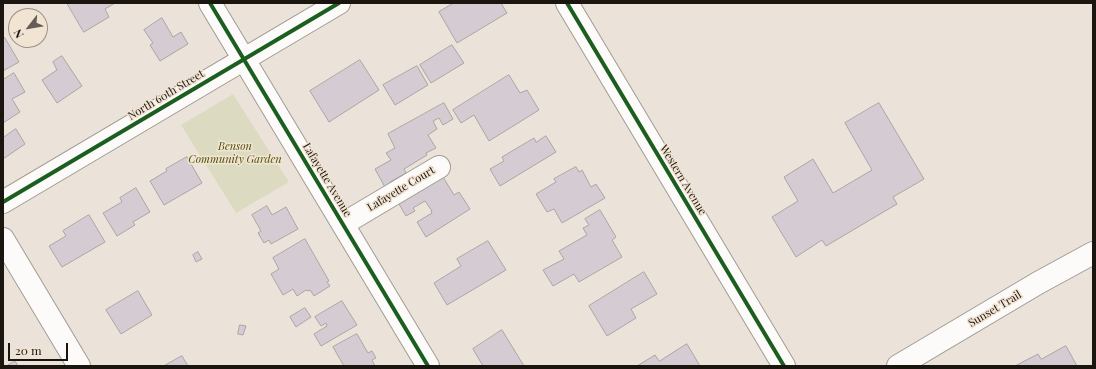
<!DOCTYPE html>
<style>
body{margin:0}
#map{position:relative;width:1096px;height:369px;overflow:hidden;background:#ebe3da;font-family:"Playfair Display",serif}
canvas{display:block}
.frame{position:absolute;inset:0;border:4px solid #1a150f;pointer-events:none}
.north{position:absolute;left:8px;top:8px;width:40px;height:40px;box-sizing:border-box;background:#f2e4d3;border:1px solid #9c9185;border-radius:50%;rotate:239deg;font-size:11px;font-weight:700;line-height:16px;text-align:center;color:#1a150f}
.north::after{content:'';display:block;margin:auto;width:14px;height:18px;background:#635d56;clip-path:polygon(50% 0,100% 100%,50% 72%,0 100%)}
.scale{position:absolute;left:8px;top:343px;width:60px;height:18px;box-sizing:border-box;border:2px solid #1a150f;border-top:0;padding-left:5px;font-size:12px;line-height:14px;white-space:nowrap;color:#1a150f;-webkit-text-stroke:3px #f2e4d3;paint-order:stroke}
</style>
<div id="map">
<canvas width="1096" height="369"></canvas>
<div class="frame"></div>
<div class="north">N</div>
<div class="scale">20 m</div>
</div>
<script>
const ctx = document.querySelector('canvas').getContext('2d');
ctx.lineJoin = 'round';
function fillPath(path, color) {
  ctx.fillStyle = color;
  ctx.fill(path, 'evenodd');
}
function trace(path, color, width, dash) {
  ctx.strokeStyle = color;
  ctx.lineWidth = width;
  ctx.lineCap = dash ? 'butt' : 'round';
  ctx.setLineDash(dash || []);
  ctx.stroke(path);
}
function write(font, color, halo, rows, align = 'center') {
  ctx.font = font + ' "Playfair Display",serif';
  ctx.lineWidth = 3;
  ctx.setLineDash([]);
  ctx.textBaseline = 'middle';
  ctx.strokeStyle = halo;
  ctx.fillStyle = color;
  for (const [text, x, y, turn = 0] of rows) {
    ctx.save();
    ctx.translate(x, y);
    ctx.rotate((+turn || 0) * Math.PI / 180);
    ctx.textAlign = isNaN(turn) ? turn : align;
    if (halo) ctx.strokeText(text, 0, 0);
    ctx.fillText(text, 0, 0);
    ctx.restore();
  }
}
fillPath(new Path2D(`
 M233,94L289,182L236,213L181,125Z`), '#dcdbc1');
const building = new Path2D(`
 M67,3H115L105,9L109,17L84,32Z
 M454,3H501L507,13L457,43L439,12Z
 M162,18L173,37L181,32L188,44L160,61L150,45L153,43L144,30Z
 M5,38L19,62L3,71V39Z
 M452,45L464,63L431,83L420,65Z
 M62,56L82,86L57,103L42,80L57,70L53,62Z
 M360,60L379,90L329,122L310,91Z
 M417,66L428,85L395,105L383,85Z
 M14,73L25,92L12,99L20,112L3,123V80Z
 M509,75L520,93L527,90L539,110L489,141L474,115L461,123L453,110Z
 M444,103L453,119L443,125L439,118L433,121L437,129L428,135L436,148L426,153L427,155L404,169L406,173L390,182L392,185L386,189L375,169L391,160L386,153L395,148L388,134Z
 M879,103L924,179L893,197L897,204L826,246L822,240L796,257L772,217L798,201L784,177L813,159L833,193L872,170L845,123Z
 M16,129L25,144L3,159V138Z
 M546,136L556,152L500,186L490,169L504,161L502,157L534,138L536,142Z
 M187,157L202,183L164,205L150,181L167,171L166,169Z
 M576,167L579,172L582,170L591,187L596,184L605,198L562,223L554,209L547,212L536,194L556,182L554,179Z
 M440,172L454,195L459,192L470,209L426,237L417,222L432,213L431,211H432L425,201L413,208L415,211L406,216L396,199Z
 M136,188L150,212L133,222L135,225L117,236L103,213L122,202L120,198Z
 M267,206L272,215L286,207L298,229L271,244L269,240L264,243L258,233L261,231L252,215Z
 M600,210L616,237L612,240L622,257L579,282L574,274L553,286L543,270L564,259L559,251L587,235L583,228L589,225L585,219Z
 M89,215L105,242L62,267L49,246L66,236L63,231Z
 M305,239L329,281L327,282L330,286L314,296L310,290L307,291L306,290L297,296L293,289L283,295L271,274L279,269L273,258Z
 M488,241L506,270L447,305L434,283L461,266L457,259Z
 M198,252L202,259L196,262L193,255Z
 M644,272L657,294L631,309L636,318L607,336L589,306Z
 M138,291L152,315L121,334L106,310Z
 M342,301L357,325L321,346L314,334L327,326L326,323L321,326L315,317Z
 M305,308L311,317L296,327L290,317Z
 M240,325L246,326L243,335L238,334Z
 M502,330L524,366H492L491,365L488,366H483L473,349Z
 M357,334L368,353L372,351L376,358L372,360L375,366H344L333,347Z
 M687,344L700,366H637L655,355L659,361Z
 M1066,346L1077,366H1015L1038,354L1041,359Z
 M182,356L188,366H164Z
 M15,361L18,366H7Z`);
fillPath(building, '#d4ccd2');
trace(building, '#aaa5a4', 1);
const minor = new Path2D(`
 M210,3L428,366
 M567,3L784,366
 M3,202L339,3
 M343,224L439,167
 M3,239L79,366
 M898,366L1038,283L1093,253`);
trace(minor, '#a19b94', 24);
trace(minor, '#fcfbf9', 22);
trace(new Path2D(`
 M210,3L428,366
 M567,3L784,366
 M3,202L339,3`), '#1b5e20', 4);
write('11px', '#1a150f', '#f2e4d3', [
 ["North 60th Street",166,95,-31],
 ["Lafayette Avenue",327,180,59],
 ["Western Avenue",683,180,59],
 ["Lafayette Court",401,189,-31],
 ["Sunset Trail",995,309,-31]
]);
write('italic 11px', '#4c5207', '#f2e4d3', [
 ["Benson",235,147],
 ["Community Garden",235,160]
]);
</script>
